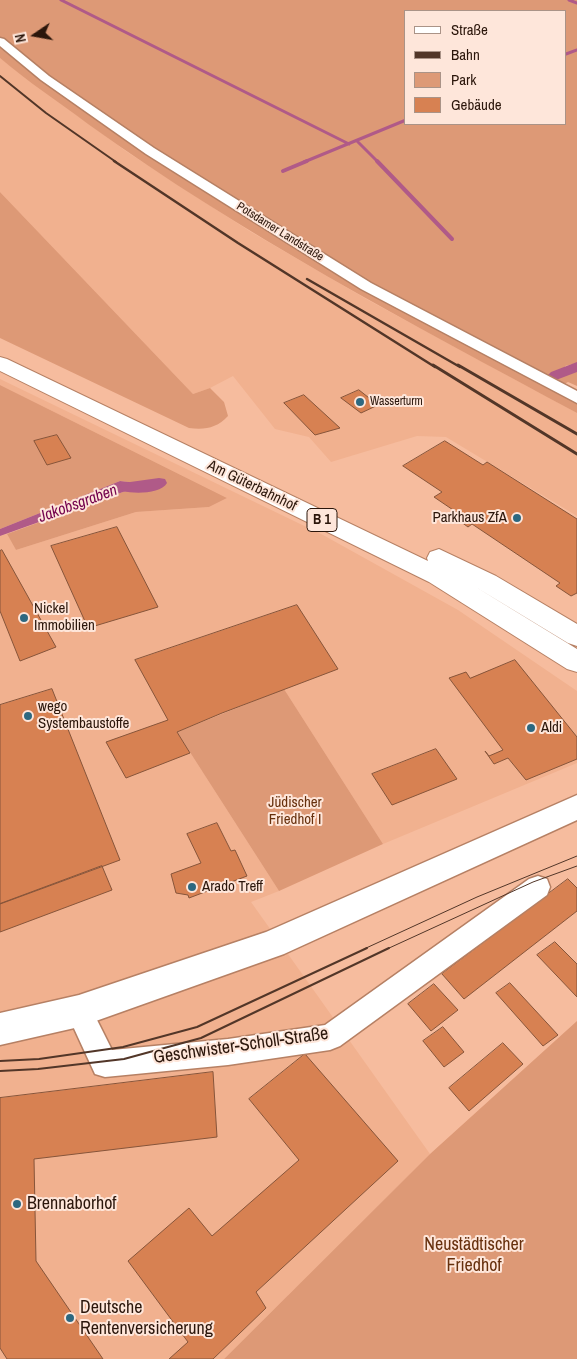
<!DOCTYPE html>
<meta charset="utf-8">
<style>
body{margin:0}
#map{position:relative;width:577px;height:1359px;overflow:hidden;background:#f6bc9e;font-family:"Archivo Narrow",sans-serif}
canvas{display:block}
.legend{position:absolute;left:404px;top:10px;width:162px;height:115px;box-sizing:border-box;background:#fee6da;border:1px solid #aa9387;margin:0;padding:6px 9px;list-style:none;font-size:15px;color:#2b160b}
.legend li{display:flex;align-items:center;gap:10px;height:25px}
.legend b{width:25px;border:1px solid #aa9387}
.north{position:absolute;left:10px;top:10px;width:50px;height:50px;-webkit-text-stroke:4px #fee6da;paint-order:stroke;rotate:258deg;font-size:14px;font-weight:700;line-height:20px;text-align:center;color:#2b160b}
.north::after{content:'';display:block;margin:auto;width:18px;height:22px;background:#2b160b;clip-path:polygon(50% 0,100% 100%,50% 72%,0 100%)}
</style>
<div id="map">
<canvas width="577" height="1359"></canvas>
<ul class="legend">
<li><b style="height:6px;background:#fff"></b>Straße</li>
<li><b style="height:6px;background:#523628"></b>Bahn</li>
<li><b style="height:14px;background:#dd9976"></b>Park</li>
<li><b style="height:14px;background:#d78152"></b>Gebäude</li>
</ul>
<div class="north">N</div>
</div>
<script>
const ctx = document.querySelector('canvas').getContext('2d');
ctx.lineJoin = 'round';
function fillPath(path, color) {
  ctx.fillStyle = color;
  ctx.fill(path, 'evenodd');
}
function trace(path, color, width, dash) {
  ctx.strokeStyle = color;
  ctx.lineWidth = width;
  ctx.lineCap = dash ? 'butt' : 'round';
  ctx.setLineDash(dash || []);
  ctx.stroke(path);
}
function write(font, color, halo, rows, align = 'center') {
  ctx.font = font + ' "Archivo Narrow",sans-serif';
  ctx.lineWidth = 4;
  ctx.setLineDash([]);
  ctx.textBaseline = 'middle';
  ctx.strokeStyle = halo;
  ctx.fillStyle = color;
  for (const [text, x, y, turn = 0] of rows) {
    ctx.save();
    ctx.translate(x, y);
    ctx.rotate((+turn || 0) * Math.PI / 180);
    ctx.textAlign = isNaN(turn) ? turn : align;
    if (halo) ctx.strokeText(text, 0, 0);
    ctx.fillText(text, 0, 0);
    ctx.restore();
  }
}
fillPath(new Path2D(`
 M0,58L127,152L251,232L368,300L577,413V516L446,437L417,436L331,462L309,437L275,429L233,376L210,388L193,394L0,192Z
 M0,379L323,535L458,610L577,691V763L383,844L284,689L177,732L279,891L251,902L430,1154L224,1359H0V536L7,534L16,550L136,512L209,507L227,498L0,385Z`), '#f1b18f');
fillPath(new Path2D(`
 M0,0H577V363L565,366V371L577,372V386L568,382L554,390L577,402V413C410,323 242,235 88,124C59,102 28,82 0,58ZM406,11H566V124H406Z
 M0,192L193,394L210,388L224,402L228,416C217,428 205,430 189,428L0,338Z
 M0,385L227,498L209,507L136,512L16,550L7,534L123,492L152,485L120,481L0,529Z
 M284,689L383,844L279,891L177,732Z
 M577,1021V1359H224L430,1154Z`), '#dd9976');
fillPath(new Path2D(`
 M120,481L154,485L123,492L0,536V529Z`), '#b05a88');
trace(new Path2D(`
 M61,0L349,144
 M569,0L577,3
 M566,54L577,50
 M357,141L378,162
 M304,162L406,120`), '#b05a88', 3);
trace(new Path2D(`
 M377,161L452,239
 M283,171L307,161`), '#b05a88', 4);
fillPath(new Path2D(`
 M577,362V372L556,380L551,378L548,375L551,372Z
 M159,478L165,479L167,483C161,494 134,494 123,491L120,487L123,483Z`), '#b05a88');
const building = new Path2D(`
 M359,390L378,405L361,413L341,398Z
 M304,395L340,428L315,435L284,403Z
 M57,435L71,458L47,465L34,441Z
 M445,441L483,465L487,462L577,519V593L571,596L556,586L560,583L472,524L468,527L457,519L462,516L434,497L442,492L403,466Z
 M117,527L158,607L88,628L51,546Z
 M2,550L56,647L20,661L0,611V551Z
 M297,605L338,669L222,713L177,732L190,753L126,778L106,742L168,720L135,660Z
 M515,660L577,737V759L526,780L508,758L494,764L485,751L489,756L503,750L449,678L466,672L470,678Z
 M52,689L120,860L0,904V705Z
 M436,749L457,779L392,805L372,774Z
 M217,823L231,851L235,850L247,876L189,898L188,895L176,893L171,874L201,863L187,834Z
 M102,866L112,890L0,932V904Z
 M568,879L577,888V911L464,999L442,974Z
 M555,942L577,964V997L537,955Z
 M510,983L558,1035L543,1046L496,993Z
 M434,984L458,1010L431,1031L408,1004Z
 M443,1027L464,1052L444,1067L423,1041Z
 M503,1043L523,1064L469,1111L449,1088Z
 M305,1054L398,1161L256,1292L266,1308L213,1359H169L188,1342L128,1261L189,1208L212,1236L299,1160L249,1099Z
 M213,1072L217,1137L34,1159L36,1261L103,1359H7L0,1348V1098Z`);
fillPath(building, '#d78152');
trace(building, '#87553a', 1);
const minor = new Path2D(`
 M0,38L4,39L49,76L154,148L371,283L577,391V403L361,289L146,154L41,80L0,46Z
 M538,876L547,879L550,887L547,895L340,1046L330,1050L228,1065L105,1077L95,1074L66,1011L70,1002L79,998L88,1002L112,1050L228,1039L325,1025L529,879Z`);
const tertiary = new Path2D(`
 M577,795V820L284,954L79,1027L0,1045V1013L79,995L266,932Z`);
const primary = new Path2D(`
 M0,357L7,359L428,561L427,558L430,552L439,549L496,576L577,624V646L568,643L474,586L577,649V672L567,669L429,582L0,371Z`);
trace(minor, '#b68064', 3);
trace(tertiary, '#b68064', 3);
trace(primary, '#b68064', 2);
fillPath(minor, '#fff');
fillPath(tertiary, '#fff');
fillPath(primary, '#fff');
trace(new Path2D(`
 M364,949L477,897L577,856
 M387,949L533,882L577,866`), '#523628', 1);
trace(new Path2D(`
 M0,1061L39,1059L123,1047L197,1027L367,948
 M0,1071L38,1069L124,1059L201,1038L389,948`), '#523628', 2);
trace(new Path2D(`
 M0,76L46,113L116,162`), '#523628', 2);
trace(new Path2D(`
 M114,161L238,243L435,367
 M307,279L460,367`), '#523628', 2.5);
trace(new Path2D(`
 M433,365L577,454
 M458,365L577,434`), '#523628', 3);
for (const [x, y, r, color] of [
 [360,402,5,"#2d6880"],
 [517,518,5,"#2d6880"],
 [24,618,5,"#2d6880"],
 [28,716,5,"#2d6880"],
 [531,728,5,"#2d6880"],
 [192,887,5,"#2d6880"],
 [17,1204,5,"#2d6880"],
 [70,1318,5,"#2d6880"]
]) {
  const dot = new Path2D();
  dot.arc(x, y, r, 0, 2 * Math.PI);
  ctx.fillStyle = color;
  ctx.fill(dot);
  trace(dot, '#fee6da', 2);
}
write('12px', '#2b160b', '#fee6da', [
 ["Potsdamer Landstraße",280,232,32]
]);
write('12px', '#2b160b', '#fee6da', [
 ["Wasserturm",370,402]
], 'left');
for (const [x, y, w] of [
 [322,520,30]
]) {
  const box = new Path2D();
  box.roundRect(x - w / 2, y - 11.5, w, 23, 4);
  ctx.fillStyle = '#fee6da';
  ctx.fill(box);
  trace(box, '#2b160b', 1);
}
write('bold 14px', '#2b160b', null, [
 ["B 1",322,520]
]);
write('15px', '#2b160b', '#fee6da', [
 ["Am Güterbahnhof",252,486,26]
]);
write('15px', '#2b160b', '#fee6da', [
 ["Parkhaus ZfA",507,518,"right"],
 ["Nickel",34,609],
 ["Immobilien",34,626],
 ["wego",38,707],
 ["Systembaustoffe",38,724],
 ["Aldi",541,728],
 ["Arado Treff",202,887]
], 'left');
write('15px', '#67300d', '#fee6da', [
 ["Jüdischer",295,803],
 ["Friedhof I",295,820]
]);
write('italic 16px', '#74034e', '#fee6da', [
 ["Jakobsgraben",78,504,-20]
]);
write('18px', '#2b160b', '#fee6da', [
 ["Geschwister-Scholl-Straße",241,1046,-8]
]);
write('18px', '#2b160b', '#fee6da', [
 ["Brennaborhof",27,1204],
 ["Deutsche",80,1308],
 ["Rentenversicherung",80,1329]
], 'left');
write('18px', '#67300d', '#fee6da', [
 ["Neustädtischer",474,1245],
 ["Friedhof",474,1266]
]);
</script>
